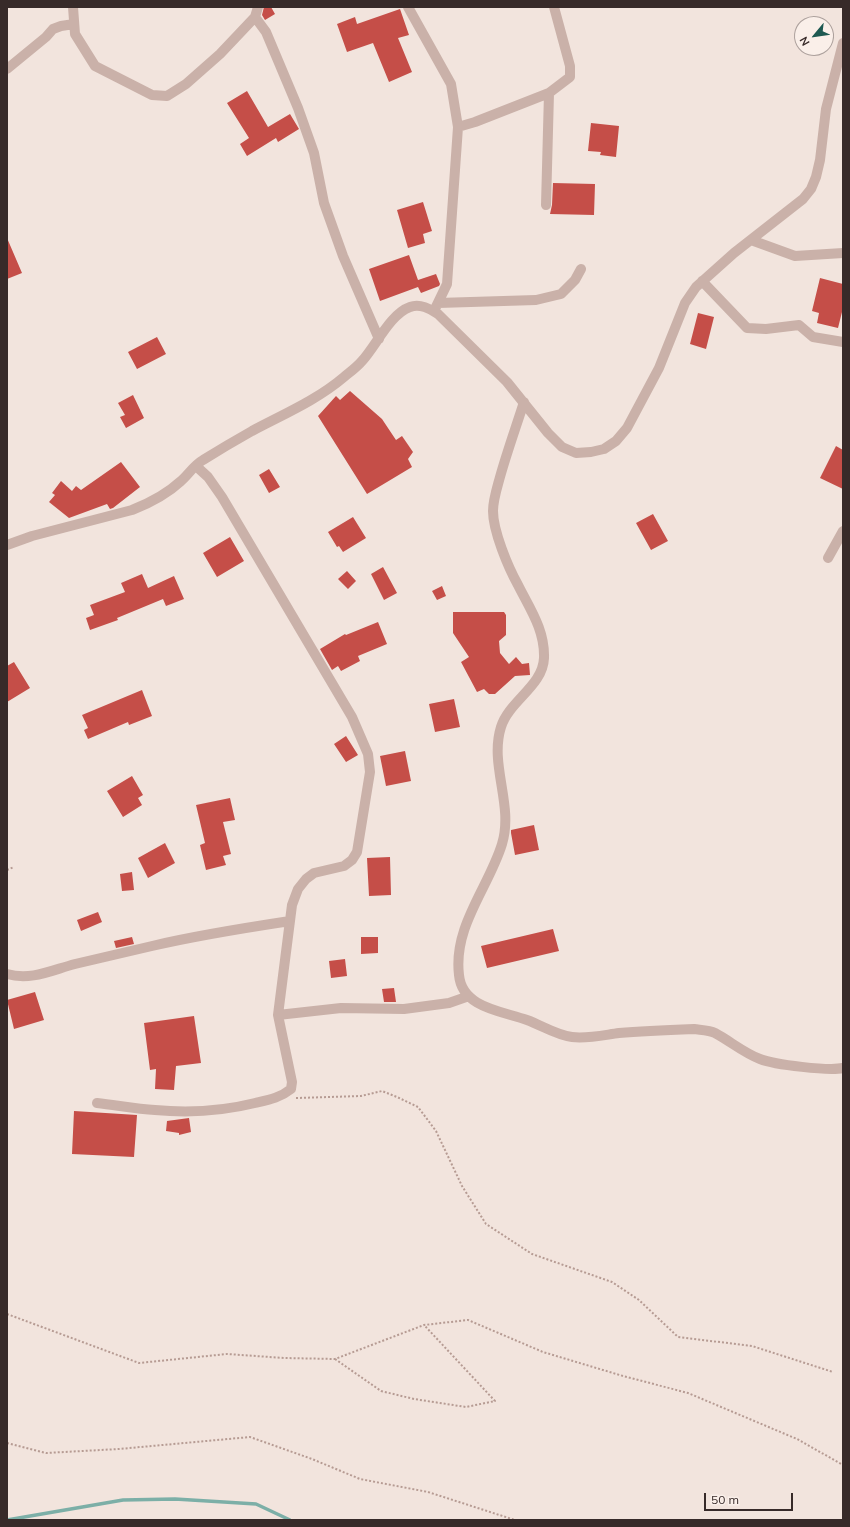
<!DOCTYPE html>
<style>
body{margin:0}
#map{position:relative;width:850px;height:1527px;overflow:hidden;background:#f2e4dd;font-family:Mulish,sans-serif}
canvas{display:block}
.frame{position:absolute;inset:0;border:8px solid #372a29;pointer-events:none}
.north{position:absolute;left:794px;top:16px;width:40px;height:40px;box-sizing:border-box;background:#faefe9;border:1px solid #aca09c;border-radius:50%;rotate:241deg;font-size:11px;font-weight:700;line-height:16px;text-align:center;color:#372a29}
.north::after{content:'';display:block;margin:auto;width:14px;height:18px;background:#1e5951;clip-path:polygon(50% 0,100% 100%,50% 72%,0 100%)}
.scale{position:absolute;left:704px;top:1493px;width:89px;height:18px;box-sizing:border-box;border:2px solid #372a29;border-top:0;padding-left:5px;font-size:12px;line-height:14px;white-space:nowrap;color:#372a29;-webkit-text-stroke:3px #faefe9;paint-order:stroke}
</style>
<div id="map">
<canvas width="850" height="1527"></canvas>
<div class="frame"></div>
<div class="north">N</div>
<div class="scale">50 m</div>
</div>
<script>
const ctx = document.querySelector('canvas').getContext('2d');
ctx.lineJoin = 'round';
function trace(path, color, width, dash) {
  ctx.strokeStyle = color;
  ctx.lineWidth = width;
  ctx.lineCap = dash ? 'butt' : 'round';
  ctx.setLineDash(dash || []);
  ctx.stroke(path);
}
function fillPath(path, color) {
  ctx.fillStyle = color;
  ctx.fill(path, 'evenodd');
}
trace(new Path2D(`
 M7,1520L123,1500L175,1499L256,1504L290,1520`), '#7cafa7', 3.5);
fillPath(new Path2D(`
 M264,7H271L275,14L265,20L262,15Z
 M400,9L409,35L398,38L412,72L389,82L373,43L347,52L337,24L355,17L357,24Z
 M247,91L268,127L290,114L299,129L278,142L276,138L247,156L240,144L249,138L227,103Z
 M591,123L619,126L616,157L600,155L601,152L588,151Z
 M553,183L595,184L594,215L550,214L552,205Z
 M423,202L432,231L423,234L425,243L408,248L397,210Z
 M7,238L22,273L7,279Z
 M409,255L418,280L436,274L440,284L439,286L421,293L418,287L380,301L369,269Z
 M820,278L843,284V308L838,328L817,323L819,313L812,311Z
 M698,313L714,317L706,349L690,344Z
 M157,337L166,354L137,369L128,352Z
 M350,391L382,419L396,440L402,436L413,452L408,459L412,467L367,494L318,416L336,396L340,400Z
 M133,395L144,418L126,428L120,417L125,415L118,403Z
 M836,446L843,450V489L820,478Z
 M121,462L140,487L113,508L110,509L107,504L69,518L49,502L55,495L52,493L61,481L72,491L76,486L81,490Z
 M269,469L280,487L269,493L259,475Z
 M653,514L668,541L651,550L636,523Z
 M353,517L366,538L343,552L339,546L337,547L328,532Z
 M230,537L244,561L217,577L203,553Z
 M383,567L397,593L384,600L371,574Z
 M347,571L356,581L348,589L338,579Z
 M142,574L148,588L174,576L184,599L166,606L163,599L117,618L118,620L90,630L86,618L94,615L90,605L125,592L121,583Z
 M442,586L446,596L437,600L432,591Z
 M453,612H504L506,615V635L499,641L500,653L509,664L516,657L522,664L529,663L530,675L515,676L495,694H489L484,689L477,692L461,662L469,657L453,633Z
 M378,622L387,644L358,656L360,661L341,671L338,666L332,670L320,649L345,634L346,635Z
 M14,662L30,688L7,702V666Z
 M142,690L152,716L129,725L128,722L88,739L84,730L88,728L82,715Z
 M454,699L460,727L435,732L429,704Z
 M346,736L358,755L346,762L334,744Z
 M405,751L411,781L386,786L380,756Z
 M132,776L143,795L138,798L142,805L123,817L107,791Z
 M230,798L235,820L223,822L231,854L223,856L226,865L206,870L200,845L205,843L196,805Z
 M534,825L539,850L515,855L511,833V830Z
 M165,843L175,863L148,878L138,858Z
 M390,857L391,895L369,896L367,858Z
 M132,872L134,890L122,891L120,874Z
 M98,912L102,922L81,931L77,920Z
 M553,929L559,951L487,968L481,946Z
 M132,937L134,944L116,948L114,941Z
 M361,937H378V953L361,954Z
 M345,959L347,976L331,978L329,961Z
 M394,988L396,1002H384L382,989Z
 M35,992L44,1020L14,1029L7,1000Z
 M194,1016L201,1063L176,1066L174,1090L155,1089L156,1069L150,1070L144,1023Z
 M74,1111L137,1115L134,1157L72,1154Z
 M189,1118L191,1132L179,1135V1133L166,1131L167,1121Z`), '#c54e48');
trace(new Path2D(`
 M7,870L14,867
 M296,1098L361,1096L382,1091L397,1097L418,1107L436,1131L462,1186L486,1224L532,1254L612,1282L639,1300L678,1337L752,1346L833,1372
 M7,1314L139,1363L227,1354L284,1358L335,1359L424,1325L468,1320L543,1352L623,1376L688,1393L797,1439L843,1465
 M335,1359L381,1391L414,1399L466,1407L495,1401L425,1326
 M7,1443L46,1453L119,1449L250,1437L312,1459L360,1479L428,1492L515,1520`), '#b69b93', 2, [2, 2]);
trace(new Path2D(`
 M73,7L75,34L95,66L152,95L167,96L186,84L220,54L255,17L266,32L298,108L314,153L324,203L343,256L379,339
 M408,7L451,84L458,127L447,284L434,311
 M255,17L258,7
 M7,69L46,37L53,29L61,26L74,24
 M458,127L475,122L549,93L570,77V66L554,7
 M546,205L549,93
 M751,240L795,256L843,253
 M702,281L747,328L766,329L799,325L813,337L843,342
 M438,303L536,300L561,294L575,280L581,269
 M524,402C516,427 507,452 500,477C497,488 493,500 493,511C493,531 508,567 518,585C530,609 545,630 544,658C543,686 509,701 501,727C489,765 514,805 502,844C489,887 453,926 459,975C462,1008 502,1011 527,1020C541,1025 556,1035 572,1037C587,1039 604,1035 619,1033C644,1031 669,1030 694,1029C700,1030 709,1030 715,1033C730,1041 744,1053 760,1059C775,1065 829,1071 843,1068
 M7,545L32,536L132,510C150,503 167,494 181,481C188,475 194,465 203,460C219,450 236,440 252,431C284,414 317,400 344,377C350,372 357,367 362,361C376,346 390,314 410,307C420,303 430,309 438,314L507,382L548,433L562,447L576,453L591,452L604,449L616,441L627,428L659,368L685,303L696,287L734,253L803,199L811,189L816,177L820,160L826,109L843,43
 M828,558L843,531
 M7,974C31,981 52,970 75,964C101,958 127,952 152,946C198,935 244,928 290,921
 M278,1015L341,1008L404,1009L449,1003L469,996
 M97,1103C116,1105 136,1109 155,1110C188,1113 223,1111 255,1103C268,1100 280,1098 291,1089L292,1082L278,1015L292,905L298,889L306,879L314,873L344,866L352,860L357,852L370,772L368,754L352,717L222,497L208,477L196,466`), '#cab1a9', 10);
</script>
